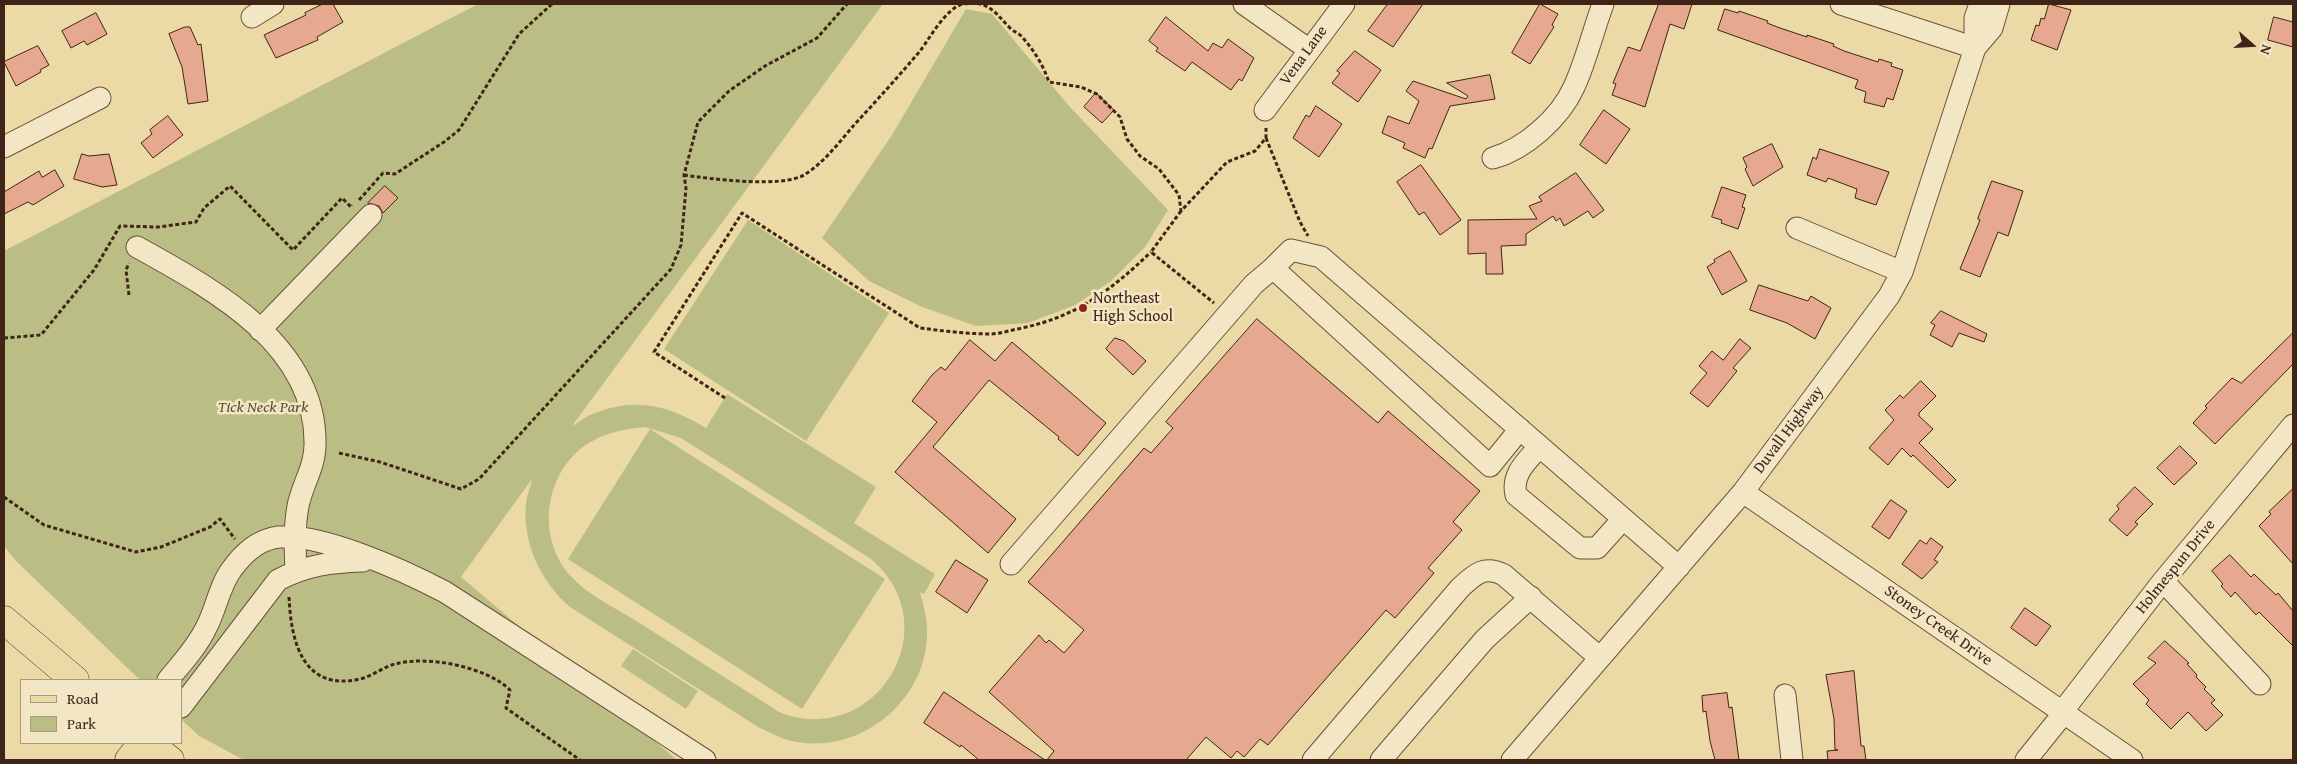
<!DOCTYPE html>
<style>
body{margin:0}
#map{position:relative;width:2297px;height:764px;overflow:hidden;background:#ebd9a6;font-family:"Gentium Book Plus",serif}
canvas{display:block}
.frame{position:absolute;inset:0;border:5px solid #402418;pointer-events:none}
.legend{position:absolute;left:20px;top:679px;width:162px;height:65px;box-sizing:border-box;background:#f2e6c5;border:1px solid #ab9880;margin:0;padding:6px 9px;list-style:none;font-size:15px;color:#402418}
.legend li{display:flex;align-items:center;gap:10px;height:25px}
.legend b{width:25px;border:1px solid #ab9880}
.north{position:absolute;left:2227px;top:20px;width:50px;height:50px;-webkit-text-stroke:4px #f2e6c5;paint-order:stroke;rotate:109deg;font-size:14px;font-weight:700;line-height:20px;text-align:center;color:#402418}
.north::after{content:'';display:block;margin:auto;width:18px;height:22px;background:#402418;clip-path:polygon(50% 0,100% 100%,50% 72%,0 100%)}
</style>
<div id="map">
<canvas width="2297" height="764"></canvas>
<div class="frame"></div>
<ul class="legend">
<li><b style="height:6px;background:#ebd9a6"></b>Road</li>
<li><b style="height:14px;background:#bbbe84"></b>Park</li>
</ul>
<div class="north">N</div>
</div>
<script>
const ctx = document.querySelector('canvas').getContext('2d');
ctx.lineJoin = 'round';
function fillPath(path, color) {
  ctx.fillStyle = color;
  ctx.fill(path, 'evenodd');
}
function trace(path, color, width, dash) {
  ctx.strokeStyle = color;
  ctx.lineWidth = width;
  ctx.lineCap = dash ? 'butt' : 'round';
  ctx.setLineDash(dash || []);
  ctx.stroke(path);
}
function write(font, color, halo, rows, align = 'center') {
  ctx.font = font + ' "Gentium Book Plus",serif';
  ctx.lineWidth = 5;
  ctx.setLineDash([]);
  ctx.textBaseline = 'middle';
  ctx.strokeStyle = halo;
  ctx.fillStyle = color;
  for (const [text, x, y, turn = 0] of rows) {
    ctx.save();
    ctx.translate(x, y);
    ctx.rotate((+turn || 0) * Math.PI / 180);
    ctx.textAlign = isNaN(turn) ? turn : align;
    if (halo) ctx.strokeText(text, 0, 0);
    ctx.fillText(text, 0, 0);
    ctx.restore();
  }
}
fillPath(new Path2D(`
 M478,4H883L572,426C578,423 585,417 592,414C635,397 667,404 706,428L727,394L876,487L854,523L935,574L924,594L920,592C924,607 928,622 927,637C924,702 861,753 797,742C783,740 771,733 758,727L570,607C540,581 522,542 526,502C527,494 531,487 532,479L461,577L677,760H244L199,736L181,719V680H140L16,561L4,546V251ZM645,427L681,438L871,559C951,627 875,750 779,712C732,682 685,652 638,622C614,607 581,592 564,568C546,543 544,505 558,478C575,442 608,430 645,427Z
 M966,9L992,14L1069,106L1168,210L1145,247L1111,281L1075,305L1028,323L976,326L922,307L869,281L822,238L892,135Z
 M748,220L889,313L806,441L664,349Z
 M650,429L885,579L802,709L568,559Z
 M633,649L698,691L686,709L621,666Z`), '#bbbe84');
const building = new Path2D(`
 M323,4H333L343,22L317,37L318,40L276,58L264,35L306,15L305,13Z
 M1388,4H1423L1393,47L1368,31Z
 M1540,4L1558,14L1552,25L1554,27L1530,64L1512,53Z
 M1659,4H1692L1684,29L1670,24L1645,107L1612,95L1616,84L1613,83L1628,47L1640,51Z
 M2049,4L2071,10L2057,50L2031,40L2036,25L2039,26L2041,18L2044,19Z
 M1725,9L1738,13L1739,11L1768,21L1767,23L1780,28L1807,37V35L1834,44L1833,46L1844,51L1878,62L1879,59L1892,63L1891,66L1903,70L1893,100L1887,98L1884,107L1864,102L1866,92L1855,88L1858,80L1718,30Z
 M96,13L107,34L87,45L84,41L71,48L62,31Z
 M1166,17L1208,51L1213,43L1222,48L1228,39L1254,58L1242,81L1239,79L1231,90L1192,62L1185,71L1156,51L1158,48L1149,41Z
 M2274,17L2293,22V47L2268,40Z
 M185,27H190L198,45L201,44L208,101L188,104L182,67L169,34Z
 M38,46L49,65L40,70L41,72L16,86L4,62Z
 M1355,51L1381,70L1358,102L1332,83L1340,73L1337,71Z
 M1490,75L1495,99L1450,106L1432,149L1429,148L1425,158L1403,148L1405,143L1382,133L1388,116L1409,124L1419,101L1406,91L1413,81L1466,99L1468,96L1447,83Z
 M1096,93L1114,110L1102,123L1084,107Z
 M1316,106L1342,124L1319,157L1293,138L1306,115L1309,117Z
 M1604,110L1630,129L1606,164L1580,145Z
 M168,116L183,135L153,158L141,143L152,134L150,130Z
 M1772,144L1783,167L1753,186L1745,169L1747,167L1743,158Z
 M1820,149L1889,172L1876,205L1855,198L1857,189L1828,178L1826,182L1807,175L1813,157L1816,159Z
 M82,154L89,156L109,154L117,185L102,187L74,179Z
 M1421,165L1461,220L1440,235L1424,212L1419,215L1397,182Z
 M55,170L64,186L33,205L28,202L4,214V192L39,171L42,177Z
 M1576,173L1604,210L1593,218L1588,211L1564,226L1560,218L1556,221L1553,216L1526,234V245L1501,246L1503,274H1486V253L1468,254V220L1537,219L1529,206L1542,201L1539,197Z
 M1992,181L2023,191L2008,236L1998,232L1980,277L1960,269L1980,220L1978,219Z
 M385,186L398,198L383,213L379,206L368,203Z
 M1722,187L1746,195L1742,207L1745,208L1738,229L1721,223L1722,220L1712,217Z
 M1730,251L1747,281L1722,295L1707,267L1715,262L1714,260Z
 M1759,285L1808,301L1811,296L1831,308L1815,339L1787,323L1750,310Z
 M1941,311L1987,334L1984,342L1959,333L1952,347L1930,335L1935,325L1931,323Z
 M1257,319L1378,423L1388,411L1480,491L1453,522L1462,530L1428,568L1434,573L1395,618L1386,610L1268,745L1260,739L1244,757L1237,751L1231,758L1206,737L1186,760H1047L1054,751L989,692L1039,635L1046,643L1049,640L1064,653L1084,630L1028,582L1144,448L1151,453L1173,428L1166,422Z
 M2293,333V364L2215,444L2193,423L2207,408L2205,406L2232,378L2241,383Z
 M1115,338L1124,341L1146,361L1133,375L1106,349Z
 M1740,339L1751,348L1733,368L1737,371L1708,407L1690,393L1707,373L1699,366L1712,351L1723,360Z
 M970,340L995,361L1012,342L1106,423L1078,456L1058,439L1059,437L989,380L933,447L1016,519L988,553L895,472L937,422L912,401L932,375L941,367L945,370Z
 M1921,381L1936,396L1919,413V416L1933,429L1919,443L1956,480L1948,488L1913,455L1911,457L1902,448L1888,465L1869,448L1894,420L1885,410L1900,395L1903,398Z
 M2180,446L2197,463L2174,485L2157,468Z
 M2135,487L2153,504L2135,522L2138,524L2127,536L2109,520L2119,509L2117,506Z
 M2293,489V564L2259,526L2271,514L2269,512Z
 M1891,500L1907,511L1889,539L1872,527Z
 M1931,538L1943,547L1934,560L1938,562L1922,579L1902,564L1920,540L1926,544Z
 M2230,555L2251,577L2254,574L2276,595L2278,593L2293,611V646L2259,612L2256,615L2235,592L2231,597L2221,586L2223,584L2212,571Z
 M956,560L988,580L967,613L936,592Z
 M2025,608L2051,626L2036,646L2011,628Z
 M2165,641L2189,663L2187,664L2197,675L2196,677L2206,687L2204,689L2215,700L2211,703L2223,715L2206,731L2188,712L2171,729L2146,704L2149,700L2133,684L2156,663L2148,658Z
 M1854,671L1861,746H1864L1866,760H1828L1827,751L1838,750H1835L1834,719L1826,675Z
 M944,692L975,713L1045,760H979L961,745L960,747L924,723Z
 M1727,693L1729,708L1732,707L1739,760H1715L1710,741L1706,711L1703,712L1702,696Z`);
fillPath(building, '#e6a88e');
trace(building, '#402418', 1);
const minor = new Path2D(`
 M1244,4L1308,49
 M1841,4L1975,48
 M252,17L273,4
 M1975,48L1992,28L1999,4
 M1265,110L1344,4
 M4,147L100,98
 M1493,158C1525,149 1560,118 1574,87C1586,61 1593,31 1603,4
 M1797,228L1902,272
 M137,247C213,289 317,345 315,445C315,467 302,485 298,506C294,528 295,549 296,571
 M260,330L371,215
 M1520,429L1490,466L1273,268L1291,250L1321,257L1679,567
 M1539,447C1527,461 1511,474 1516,495L1580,548H1597L1623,519
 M1743,492L2132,760
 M1011,564L1254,284L1273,268
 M2163,581L2260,684
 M168,680C181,664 197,647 206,628C216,610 219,586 232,569C242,555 256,542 273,538C314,529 407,572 445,592L705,760
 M1785,695L1792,760
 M181,707L278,580C307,565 331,562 363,561
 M2062,712L2163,581L2293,425
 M1313,760L1460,588C1475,574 1484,565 1504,575L1600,658
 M1381,760L1485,639L1531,597
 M1512,760L1743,492L1889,296L1902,272L1975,48V18L1980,4
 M2026,760L2063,714`);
const major = new Path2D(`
 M4,620L75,680
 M148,743L170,760
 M129,760L143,743`);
trace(minor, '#6b513c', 23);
trace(major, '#402418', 29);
trace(new Path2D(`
 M1266,138L1300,222L1308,236
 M684,175C710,179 782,188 804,175C824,163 840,141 855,124C877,100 899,76 920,51C930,38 946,8 963,4C989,0 995,13 1010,28C1014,32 1019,33 1022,37C1034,50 1043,65 1049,82L1081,87L1097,94L1120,117L1127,139L1140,156L1159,169L1179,195L1181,211L1227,162L1255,151L1266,138V128
 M359,200L383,173L395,174L444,142L459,130L519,34L552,4
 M1181,211L1151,252L1214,303
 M129,295L126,270L129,263
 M4,338L41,335L94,270L120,226L158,227L196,222L204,208L230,186L293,250L342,198L351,207L352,205
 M725,398L654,352L742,213L920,328C944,331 968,334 992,334C1002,333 1012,330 1022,328C1078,316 1111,290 1151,252
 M339,453L380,462L461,489L479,479L671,269L681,245L686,188L684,175L698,122L729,91L765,66L817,38L847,4
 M4,497L44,525L136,552L161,547L210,527L220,519L235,539
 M289,597C291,642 303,692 360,679C373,676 383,667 395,664C427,655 487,667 510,690L506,708L580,760`), '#402418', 3, [4, 2.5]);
trace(minor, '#f2e6c5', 21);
trace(major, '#ebd9a6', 28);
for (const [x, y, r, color] of [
 [1083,308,5,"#8f2418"]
]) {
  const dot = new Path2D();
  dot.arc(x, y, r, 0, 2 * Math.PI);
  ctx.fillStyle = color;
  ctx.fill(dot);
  trace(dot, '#f2e6c5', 2);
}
write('16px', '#402418', '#f2e6c5', [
 ["Vena Lane",1304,56,-54],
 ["Duvall Highway",1789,430,-53],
 ["Holmespun Drive",2176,567,-51],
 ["Stoney Creek Drive",1938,626,35]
]);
write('16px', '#402418', '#f2e6c5', [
 ["Northeast",1093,299],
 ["High School",1093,317]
], 'left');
write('italic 16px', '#5f4a33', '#f2e6c5', [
 ["Tick Neck Park",263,408]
]);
</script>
